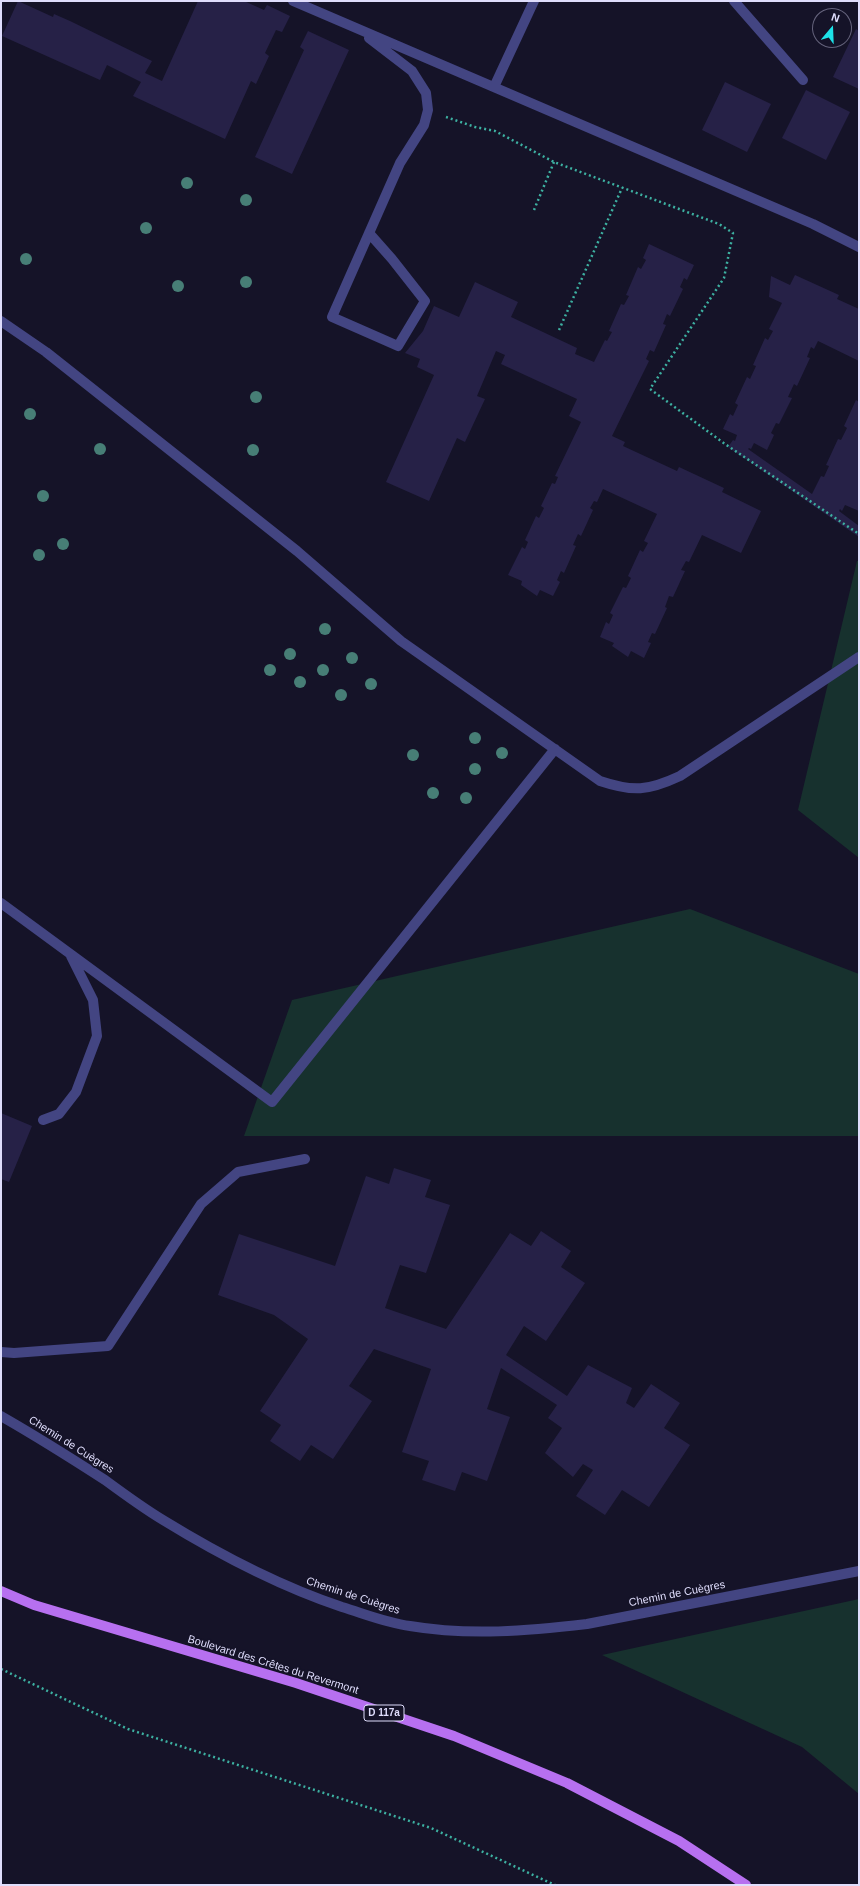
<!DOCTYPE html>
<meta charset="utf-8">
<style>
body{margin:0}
#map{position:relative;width:860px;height:1886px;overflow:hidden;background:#151328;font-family:Helvetica,sans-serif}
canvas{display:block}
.frame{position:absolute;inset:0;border:2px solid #dfddfc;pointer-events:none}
.north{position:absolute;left:812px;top:8px;width:40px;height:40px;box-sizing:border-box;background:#151328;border:1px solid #66647d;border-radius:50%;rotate:19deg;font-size:11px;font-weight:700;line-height:16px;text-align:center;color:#dfddfc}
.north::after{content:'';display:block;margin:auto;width:14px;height:18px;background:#1de2e8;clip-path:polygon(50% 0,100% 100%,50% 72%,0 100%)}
</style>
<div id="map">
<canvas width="860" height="1886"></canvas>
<div class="frame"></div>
<div class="north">N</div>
</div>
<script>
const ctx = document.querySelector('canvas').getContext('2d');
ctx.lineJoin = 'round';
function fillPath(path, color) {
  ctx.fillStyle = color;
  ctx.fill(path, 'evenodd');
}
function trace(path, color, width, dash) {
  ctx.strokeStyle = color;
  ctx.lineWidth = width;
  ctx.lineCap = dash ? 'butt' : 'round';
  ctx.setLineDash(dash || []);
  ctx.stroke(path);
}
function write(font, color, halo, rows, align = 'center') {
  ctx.font = font + ' Helvetica,sans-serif';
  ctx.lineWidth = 3.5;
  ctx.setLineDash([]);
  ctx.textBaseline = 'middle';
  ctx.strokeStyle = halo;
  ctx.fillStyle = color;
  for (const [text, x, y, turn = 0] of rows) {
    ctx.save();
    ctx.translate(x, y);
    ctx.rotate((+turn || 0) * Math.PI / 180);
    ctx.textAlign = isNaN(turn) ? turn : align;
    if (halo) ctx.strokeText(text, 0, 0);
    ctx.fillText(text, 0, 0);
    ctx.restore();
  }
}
fillPath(new Path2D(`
 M857,561H859V858L798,810Z
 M690,909L859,974V1136H244L292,1000Z
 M859,1599V1794L802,1747L602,1655Z`), '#17312e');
fillPath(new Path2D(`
 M18,1L53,17L54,14L70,21L152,61L145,73L162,81L198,1H244L264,10L267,5L290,16L282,32L276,30L265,53L269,56L256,84L251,81L225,139L133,96L141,82L107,65L100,80L2,36Z
 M856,29L859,31V89L833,77Z
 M308,31L349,50L292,174L255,157L304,50L300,47Z
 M725,82L771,104L747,152L702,130Z
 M806,90L850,112L826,160L782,138Z
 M649,244L694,265L687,280L684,278L680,287L683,289L670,316L667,314L663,324L666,325L654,352L650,350L646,359L649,361L612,436L625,442L623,446L677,471L679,467L724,488L722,492L761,511L741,553L702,535L689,562L686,561L681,570L685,571L673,597L669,596L665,607L667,608L655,634L652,633L648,642L651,643L644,658L631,651L628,657L612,646L614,643L600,637L606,622L609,624L613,615L610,613L623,587L626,588L631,578L628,576L640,550L643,552L648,543L644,541L657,514L603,489L597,502L594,501L590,508L593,510L581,536L578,534L573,545L576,546L564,573L561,571L557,580L560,582L553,596L540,590L537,596L521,585L522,581L508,575L522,547L525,549L528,542L525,540L536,516L539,518L544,508L541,506L552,483L555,484L558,477L555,476L581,422L569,416L577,399L501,364L505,355L496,351L477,396L485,399L465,442L457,438L429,501L386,482L434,375L417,367L420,359L405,353L423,331L434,306L459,317L475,282L518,302L511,317L577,348L575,354L594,362L605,340L607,341L612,332L609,331L621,304L624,305L629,296L626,295L638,267L641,269L646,260L643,258Z
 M795,275L839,295L837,299L859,309V361L818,341L814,349L811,347L807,357L810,358L797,386L794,384L788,397L792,398L779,424L776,423L771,433L774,435L767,450L754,443L751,449L749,448L748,449L812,494L821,476L824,477L829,466L826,465L838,439L841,440L847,428L844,426L856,400L859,402V511L845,505L842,511L840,509L839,511L859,526V537L728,447L733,440L735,441L737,435L723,429L730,414L733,416L738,405L735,403L747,377L750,379L756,366L753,365L765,338L768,340L773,331L769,329L782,303L769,297L771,276L790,285Z
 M1,1113L32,1126L9,1182L1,1179Z
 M394,1168L431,1180L425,1197L450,1205L426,1273L400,1265L385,1308L446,1329L510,1233L531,1246L541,1231L571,1251L561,1267L585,1283L546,1341L524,1326L506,1355L567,1396L588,1365L632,1388L626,1403L634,1408L651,1384L680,1403L664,1428L690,1445L649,1507L622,1490L605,1515L576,1496L593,1470L583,1464L573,1477L545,1453L562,1428L548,1418L557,1405L501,1368L487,1409L510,1417L487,1481L462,1472L455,1491L422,1480L429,1461L402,1452L431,1369L374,1349L349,1386L372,1401L333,1459L311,1445L300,1461L270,1441L281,1425L260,1411L308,1339L274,1315L218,1295L239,1234L335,1266L366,1176L389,1184Z`), '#262147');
trace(new Path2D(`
 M446,117L475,127L495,131L554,162L719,224L733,233L724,278L650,389L725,444L859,534
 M534,210L554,162
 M559,330L622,188
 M1,1669L128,1729L431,1828L555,1885`), '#3db0a1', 2.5, [2, 3]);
trace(new Path2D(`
 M293,1L813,224L859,247
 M734,1L803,80
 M494,87L534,1
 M369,233L392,259L425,301L398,346L332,317L400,163L424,125L428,110L426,93L412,71L369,38
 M1,321L46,352L297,551L401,641L600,781C633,792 648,791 680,776L859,657
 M1,903L272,1102L555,749
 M43,1120L59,1114L76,1092L97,1036L93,1000L71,956
 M1,1352L14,1353L108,1346L201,1204L238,1172L305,1159
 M1,1416C36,1436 71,1458 105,1480C124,1494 143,1508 163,1520C220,1555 279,1586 342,1607C365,1614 387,1623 410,1626C469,1636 528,1631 587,1624L859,1571`), '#434582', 10);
trace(new Path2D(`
 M1,1591L34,1605L296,1683L454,1736L567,1783L679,1841L746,1885`), '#b770f0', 10);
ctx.fillStyle = '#477e76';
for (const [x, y] of [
 [187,183],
 [246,200],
 [146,228],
 [26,259],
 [246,282],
 [178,286],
 [256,397],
 [30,414],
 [100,449],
 [253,450],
 [43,496],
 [63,544],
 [39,555],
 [325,629],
 [290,654],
 [352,658],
 [270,670],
 [323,670],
 [300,682],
 [371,684],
 [341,695],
 [475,738],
 [502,753],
 [413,755],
 [475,769],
 [433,793],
 [466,798]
]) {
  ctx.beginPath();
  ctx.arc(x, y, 6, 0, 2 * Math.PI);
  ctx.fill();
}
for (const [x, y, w] of [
 [384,1713,40]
]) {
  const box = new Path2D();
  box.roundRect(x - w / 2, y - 8, w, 16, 3);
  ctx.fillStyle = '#151328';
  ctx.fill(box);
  trace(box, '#dfddfc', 1);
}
write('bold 10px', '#dfddfc', null, [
 ["D 117a",384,1713]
]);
write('11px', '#dfddfc', '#151328', [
 ["Chemin de Cuègres",71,1445,32],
 ["Chemin de Cuègres",677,1594,-11],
 ["Chemin de Cuègres",353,1596,18],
 ["Boulevard des Crêtes du Revermont",273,1665,17]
]);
</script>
